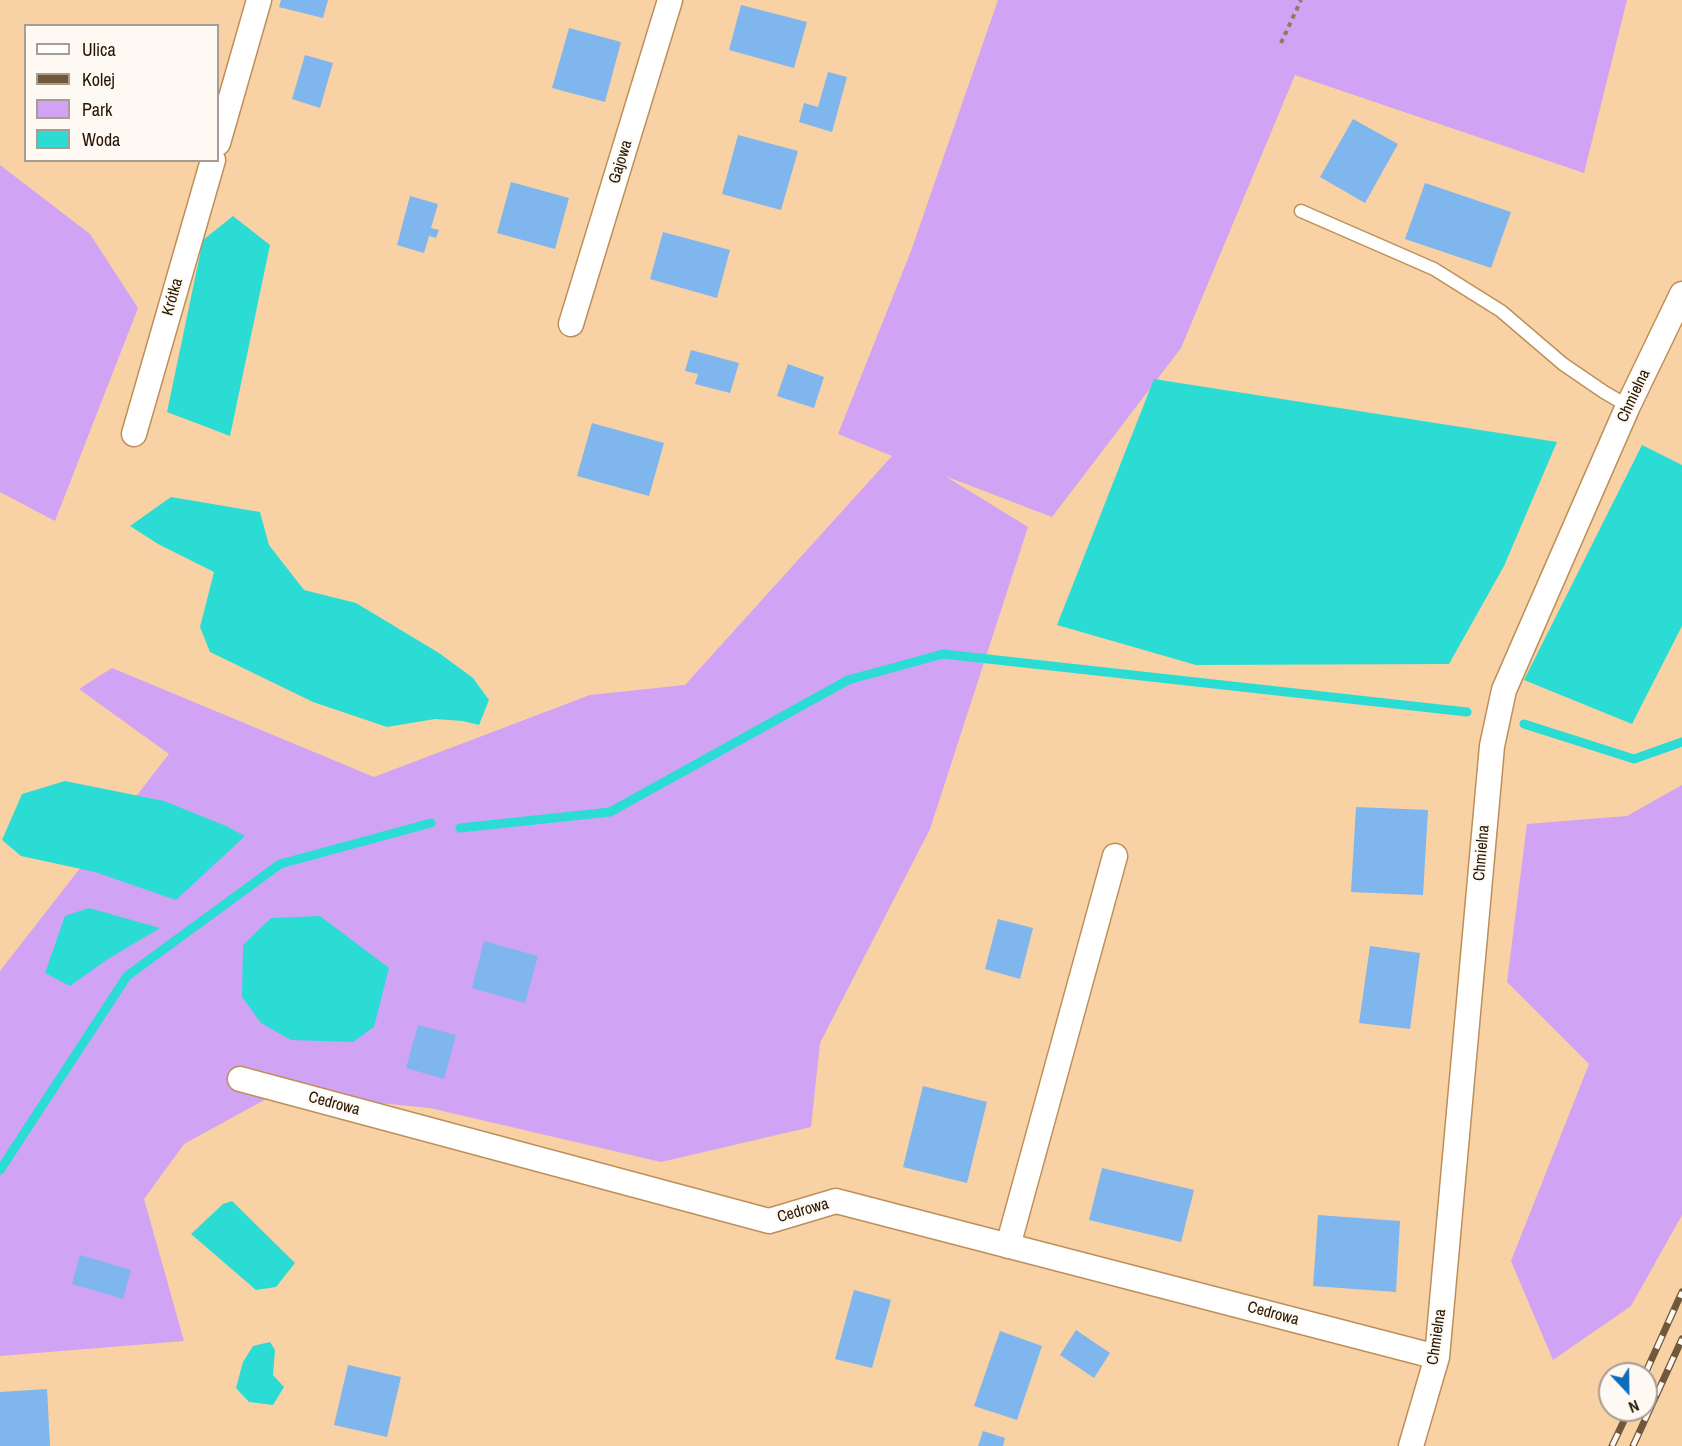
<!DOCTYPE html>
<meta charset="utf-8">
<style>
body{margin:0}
#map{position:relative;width:1682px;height:1446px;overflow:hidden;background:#f8d1a5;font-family:"Archivo Narrow",sans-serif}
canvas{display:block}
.legend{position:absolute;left:24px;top:24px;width:195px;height:138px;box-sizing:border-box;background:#fef9f3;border:2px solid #a79d92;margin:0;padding:8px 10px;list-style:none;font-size:18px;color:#251400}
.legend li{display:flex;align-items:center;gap:12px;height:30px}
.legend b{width:30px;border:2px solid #a79d92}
.north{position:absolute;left:1598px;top:1362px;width:60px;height:60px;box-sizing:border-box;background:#fef9f3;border:2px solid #a79d92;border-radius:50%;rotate:158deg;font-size:16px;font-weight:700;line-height:24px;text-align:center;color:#251400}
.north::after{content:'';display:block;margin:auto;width:21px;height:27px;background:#0d6dba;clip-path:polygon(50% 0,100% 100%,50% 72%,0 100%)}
</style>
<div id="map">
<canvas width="1682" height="1446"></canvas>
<ul class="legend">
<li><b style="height:8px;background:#fff"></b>Ulica</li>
<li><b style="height:8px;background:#71583b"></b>Kolej</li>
<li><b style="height:16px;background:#d1a3f4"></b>Park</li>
<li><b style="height:16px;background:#2bdcd5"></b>Woda</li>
</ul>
<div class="north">N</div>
</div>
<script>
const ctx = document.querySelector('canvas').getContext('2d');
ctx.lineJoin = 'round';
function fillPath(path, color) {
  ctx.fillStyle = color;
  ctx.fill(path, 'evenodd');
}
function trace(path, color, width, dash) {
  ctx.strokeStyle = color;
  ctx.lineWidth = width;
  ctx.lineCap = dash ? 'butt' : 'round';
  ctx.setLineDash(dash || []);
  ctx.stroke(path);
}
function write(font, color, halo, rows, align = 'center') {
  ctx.font = font + ' "Archivo Narrow",sans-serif';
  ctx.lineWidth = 4.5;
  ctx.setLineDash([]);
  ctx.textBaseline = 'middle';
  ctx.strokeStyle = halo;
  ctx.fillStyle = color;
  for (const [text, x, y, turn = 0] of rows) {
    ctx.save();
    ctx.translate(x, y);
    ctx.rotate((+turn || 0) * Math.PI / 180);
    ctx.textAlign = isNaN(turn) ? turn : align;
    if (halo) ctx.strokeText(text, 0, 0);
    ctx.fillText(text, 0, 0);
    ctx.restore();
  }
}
fillPath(new Path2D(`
 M998,0H1627L1584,173L1295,75L1181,348L1052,517L945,476L1028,527L930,829L820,1043L811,1127L661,1162L430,1108L277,1093L184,1144L144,1199L184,1341L0,1356V971L169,754L79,689L112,668L374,777L590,695L685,685L892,456L838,434L911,251Z
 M0,165L90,234L138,308L55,521L0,492Z
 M1682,785V1215L1631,1306L1553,1360L1511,1261L1589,1064L1507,982L1527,824L1627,816Z`), '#d1a3f4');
fillPath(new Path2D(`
 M233,216L270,245L230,436L167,412L203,240Z
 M1154,379L1557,442L1504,566L1449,664L1196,665L1057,625Z
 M1642,445L1682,465V626L1632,724L1524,680Z
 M171,497L260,512L269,545L304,590L356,603L439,653L473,678L489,700L479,725L463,721L435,719L387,727L313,702L210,652L200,627L214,572L158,544L130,526Z
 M65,781L164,801L226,826L245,836L176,900L95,872L21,856L2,840L22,794Z
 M89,908L160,928L108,959L70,986L45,973L65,916Z
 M320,916L389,968L374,1027L353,1042L291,1040L261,1023L242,997L243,945L271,918Z
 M232,1201L295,1263L276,1287L256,1290L191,1234L223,1204Z
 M270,1342L275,1350L273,1375L284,1387L273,1405L249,1402L236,1388L243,1362L253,1346Z`), '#2bdcd5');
trace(new Path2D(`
 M1524,724L1634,759L1682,742
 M460,828L610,812L848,680L943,654L1467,712
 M0,1170L127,976L280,864L431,823`), '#2bdcd5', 9);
fillPath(new Path2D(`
 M281,0H328L323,18L279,7Z
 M741,5L807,22L794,68L729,50Z
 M569,28L621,42L605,102L552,88Z
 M305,55L333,63L320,108L292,99Z
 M828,72L847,77L832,132L799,122L804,103L818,107Z
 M1353,119L1398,144L1365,203L1320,177Z
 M738,135L798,151L781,210L722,194Z
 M511,182L569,198L555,249L497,233Z
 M1425,183L1511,212L1491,268L1405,239Z
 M410,196L438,204L431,228L439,230L436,238L429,236L424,253L397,245Z
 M663,232L730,250L717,298L650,279Z
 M691,350L739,363L730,393L695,384L698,374L685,371Z
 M788,364L824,377L814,408L777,396Z
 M592,423L664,443L649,496L577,476Z
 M1356,807L1428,810L1423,895L1351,892Z
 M998,919L1033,928L1020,979L985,969Z
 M484,941L538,956L525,1003L472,988Z
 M1370,946L1420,953L1410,1029L1359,1023Z
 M418,1025L456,1035L444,1079L406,1068Z
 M923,1086L987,1102L967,1183L903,1167Z
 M1102,1168L1194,1190L1181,1242L1089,1220Z
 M1318,1215L1400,1221L1396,1292L1313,1286Z
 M80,1255L131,1270L123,1299L72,1284Z
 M854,1290L891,1300L872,1368L835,1359Z
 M1076,1330L1110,1353L1094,1378L1060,1355Z
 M1000,1331L1042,1346L1017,1420L974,1406Z
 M348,1365L401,1377L387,1437L334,1425Z
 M47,1389L50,1446H0V1392Z
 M983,1431L1005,1438L1003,1446H978Z`), '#7fb6ee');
const lane = new Path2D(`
 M1301,211L1434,269L1501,311L1563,364L1604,392L1628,406`);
const street = new Path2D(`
 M218,143L259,0
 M571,324L670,0
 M134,434L213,160
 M240,1079L769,1221L836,1201L1437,1357
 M1008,1246L1115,856
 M1411,1446L1437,1357L1492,746L1504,690L1628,406L1682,294`);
trace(lane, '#bd905a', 15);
trace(street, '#bd905a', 27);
trace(new Path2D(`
 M1281,43L1301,0`), '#957857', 4, [4.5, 4.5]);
trace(lane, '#fff', 12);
trace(street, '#fff', 24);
const rail = new Path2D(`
 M1645,1374L1682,1292
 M1612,1446L1629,1410
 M1633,1446L1682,1339`);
trace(rail, '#71583b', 7);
trace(rail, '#fef9f3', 4.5, [14]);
write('16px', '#251400', '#fef9f3', [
 ["Gajowa",621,162,-73],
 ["Krótka",173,297,-74],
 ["Chmielna",1634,396,-65],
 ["Chmielna",1482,853,-85],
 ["Cedrowa",334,1104,15],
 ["Cedrowa",803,1211,-16],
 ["Cedrowa",1273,1314,15],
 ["Chmielna",1437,1337,-82]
]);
</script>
